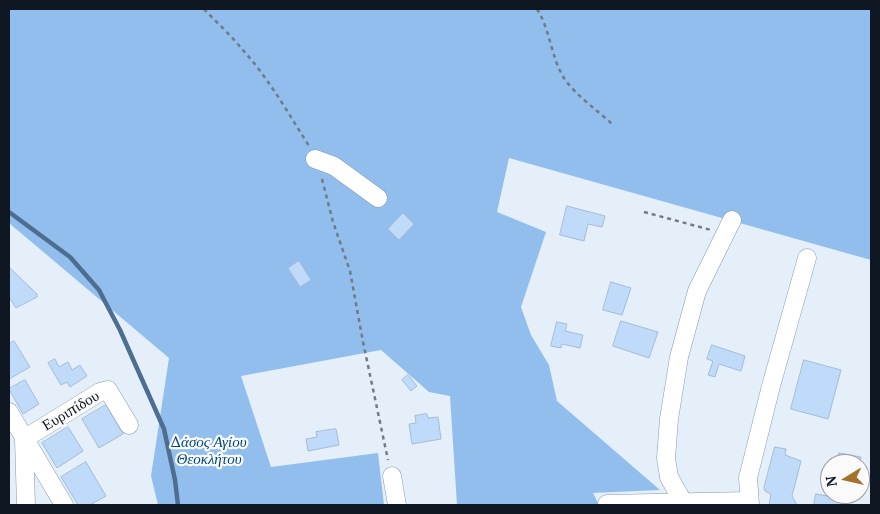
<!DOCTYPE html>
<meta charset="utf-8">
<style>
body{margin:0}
#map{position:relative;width:880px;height:514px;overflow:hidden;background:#e4effa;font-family:"PT Serif",serif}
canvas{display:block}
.frame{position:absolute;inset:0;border:10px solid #0f1822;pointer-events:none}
.north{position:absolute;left:820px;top:454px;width:50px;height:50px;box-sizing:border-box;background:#fafafa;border:1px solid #9ca0a4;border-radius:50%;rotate:261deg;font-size:14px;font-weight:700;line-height:20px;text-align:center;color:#0f1822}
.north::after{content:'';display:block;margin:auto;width:18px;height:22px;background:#a6712b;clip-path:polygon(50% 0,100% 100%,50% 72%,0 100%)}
</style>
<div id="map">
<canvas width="880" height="514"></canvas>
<div class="frame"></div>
<div class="north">N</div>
</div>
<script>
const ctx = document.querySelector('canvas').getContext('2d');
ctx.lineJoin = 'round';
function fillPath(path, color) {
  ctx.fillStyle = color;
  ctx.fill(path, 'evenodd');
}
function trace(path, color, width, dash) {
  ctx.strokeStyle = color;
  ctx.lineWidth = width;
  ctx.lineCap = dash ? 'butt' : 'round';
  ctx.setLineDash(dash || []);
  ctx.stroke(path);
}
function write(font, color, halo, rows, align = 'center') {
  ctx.font = font + ' "PT Serif",serif';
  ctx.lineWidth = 4.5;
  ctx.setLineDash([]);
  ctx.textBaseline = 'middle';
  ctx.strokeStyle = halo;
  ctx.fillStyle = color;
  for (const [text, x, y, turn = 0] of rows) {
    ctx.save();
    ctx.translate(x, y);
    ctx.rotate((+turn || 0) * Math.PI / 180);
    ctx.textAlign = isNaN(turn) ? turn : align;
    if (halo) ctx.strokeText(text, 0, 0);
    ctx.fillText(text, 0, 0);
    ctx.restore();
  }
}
fillPath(new Path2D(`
 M9,9H871V260L509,158L497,212L546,232L521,307L531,335L549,365L557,401L660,490L593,493L599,505H457L450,396L429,392L381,350L241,376L271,467L378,453L384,505H158L151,476L169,358L9,223Z`), '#92beed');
trace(new Path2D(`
 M9,212L70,257L99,290L120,330L164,429L175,480L178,505`), '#4d6e91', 4.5);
const building = new Path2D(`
 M567,206L605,216L602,227L588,224L584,241L560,235Z
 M403,213L414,224L399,240L388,229Z
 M299,261L311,280L300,287L288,268Z
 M9,267L37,294V297L16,308L9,297Z
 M611,282L631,288L622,315L603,310Z
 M621,321L658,332L649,358L613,346Z
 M557,322L567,324L565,331L583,335L580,348L562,344L561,348L551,346Z
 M14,341L30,367L9,379V344Z
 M712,345L745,356L741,371L719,364L715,377L708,375L713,361L707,359Z
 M55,359L59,367L68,362L72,370L80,365L87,376L70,387L67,382L61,385L48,363Z
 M804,360L841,370L828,419L791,409Z
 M408,375L417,386L411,391L402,380Z
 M25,380L39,404L23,414L9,389Z
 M106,405L123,434L99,448L82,419Z
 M427,414L428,418L438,417L441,439L412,444L409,424L416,423L415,416Z
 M68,427L83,451L57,468L42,443Z
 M336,429L339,445L308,451L306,439L317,437L316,432Z
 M775,447L786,449L785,455L801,461L792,496L797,505H769L771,494L765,491L764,488Z
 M839,453L861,457L859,464H837Z
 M86,462L106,496L90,505H78L61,477Z
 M816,494L843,499L841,505H814Z`);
fillPath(building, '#c0dbf9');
trace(building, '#a3bbd5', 1);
const street = new Path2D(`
 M315,159L334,166L378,198
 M9,412L64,505
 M24,439L100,392L108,390L129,425
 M24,440L26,505
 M392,476L397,505
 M683,502L669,477L666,458L669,419L679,357L697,291L732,220
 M607,504L748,501
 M750,505L748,478L771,386L807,258`);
trace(street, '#829ab3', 19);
trace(new Path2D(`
 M204,9C216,22 230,34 241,48C268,77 288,113 309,146
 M537,9C551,31 551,60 566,81C578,97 597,110 612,124
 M322,179L333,222L350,271L363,342L388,460
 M644,212L711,230`), '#717b85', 2.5, [4, 4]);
trace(street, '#fff', 18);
write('15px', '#0f1822', '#fafafa', [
 ["Ευριπίδου",71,411,-31]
]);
write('italic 15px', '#004780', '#fafafa', [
 ["Δάσος Αγίου",209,443],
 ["Θεοκλήτου",209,460]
]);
</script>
